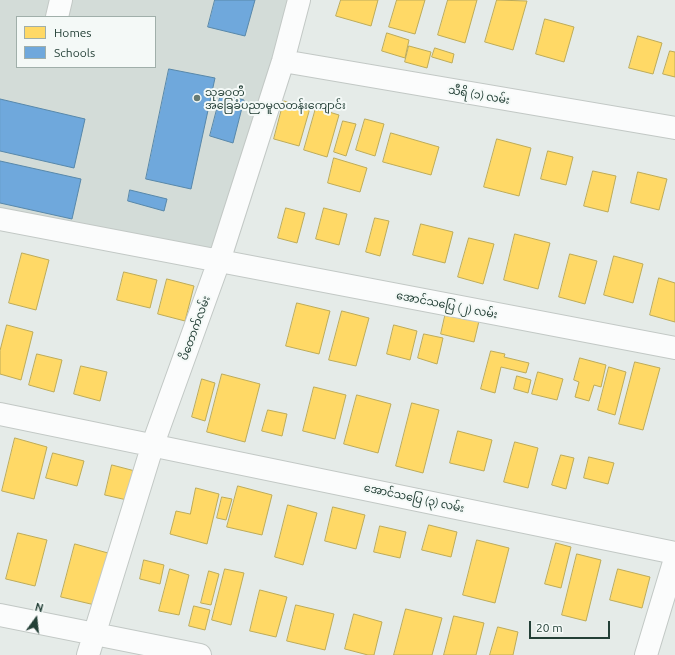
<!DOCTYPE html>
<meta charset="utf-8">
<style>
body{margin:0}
#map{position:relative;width:675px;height:655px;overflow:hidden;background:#e5ebe8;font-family:Ubuntu,sans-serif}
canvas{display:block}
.legend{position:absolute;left:16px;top:16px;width:140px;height:52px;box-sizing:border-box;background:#f4f9f7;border:1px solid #a0afaa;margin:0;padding:5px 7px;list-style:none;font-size:12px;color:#233f36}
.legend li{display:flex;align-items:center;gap:8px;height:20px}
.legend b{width:20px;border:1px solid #a0afaa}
.north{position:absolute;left:16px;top:599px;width:40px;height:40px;-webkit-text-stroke:3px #f4f9f7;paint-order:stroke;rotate:15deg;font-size:11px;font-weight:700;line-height:16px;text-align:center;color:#233f36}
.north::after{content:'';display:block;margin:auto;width:14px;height:18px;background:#233f36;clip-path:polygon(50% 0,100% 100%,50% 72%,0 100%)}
.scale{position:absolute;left:529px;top:621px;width:81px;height:18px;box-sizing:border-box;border:2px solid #233f36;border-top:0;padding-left:5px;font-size:12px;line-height:14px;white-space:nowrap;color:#233f36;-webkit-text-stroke:3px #f4f9f7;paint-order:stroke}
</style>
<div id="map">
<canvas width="675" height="655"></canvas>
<ul class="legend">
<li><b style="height:11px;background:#ffd966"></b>Homes</li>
<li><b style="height:11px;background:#6fa8dc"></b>Schools</li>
</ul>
<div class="north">N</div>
<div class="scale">20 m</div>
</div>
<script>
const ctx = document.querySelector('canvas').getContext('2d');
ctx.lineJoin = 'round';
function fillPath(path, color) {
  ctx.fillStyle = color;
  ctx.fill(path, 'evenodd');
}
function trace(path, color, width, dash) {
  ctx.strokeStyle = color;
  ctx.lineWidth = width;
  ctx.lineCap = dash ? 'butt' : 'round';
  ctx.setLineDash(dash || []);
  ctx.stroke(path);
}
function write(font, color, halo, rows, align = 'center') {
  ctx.font = font + ' Ubuntu,"Noto Sans Myanmar",sans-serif';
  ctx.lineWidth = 4;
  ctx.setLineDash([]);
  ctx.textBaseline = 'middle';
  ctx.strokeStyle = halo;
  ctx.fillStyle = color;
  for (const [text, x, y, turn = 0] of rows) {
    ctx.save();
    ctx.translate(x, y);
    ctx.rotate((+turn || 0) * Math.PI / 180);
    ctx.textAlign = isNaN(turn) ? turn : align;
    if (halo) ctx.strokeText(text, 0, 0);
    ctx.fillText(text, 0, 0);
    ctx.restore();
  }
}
fillPath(new Path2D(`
 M0,0H305L228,255L0,212ZM17,17H155V67H17Z`), '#d3dcd8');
const homes = new Path2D(`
 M341,0H378L371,26L336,16Z
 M397,0H425L415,34L389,27Z
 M448,0H477L465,43L438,35Z
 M497,0L527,1L513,50L485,42Z
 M545,19L574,27L564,62L536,54Z
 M387,33L409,40L405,58L382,51Z
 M638,36L662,43L653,74L629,68Z
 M409,46L431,52L427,68L405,62Z
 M435,48L454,54L452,63L432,57Z
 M670,51L675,52V77L663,74Z
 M284,101L310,108L299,146L274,139Z
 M316,108L339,115L327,157L304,150Z
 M365,119L384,124L375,156L356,150Z
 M343,121L356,124L346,156L334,152Z
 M391,133L439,147L431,175L383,162Z
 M497,139L531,148L519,196L484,187Z
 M548,151L573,157L566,185L541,179Z
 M334,158L367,168L360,192L328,183Z
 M593,171L616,176L608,212L584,206Z
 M638,172L667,179L659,210L631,203Z
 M286,208L305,213L297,243L278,238Z
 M324,208L347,214L339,245L316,239Z
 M375,218L389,221L380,256L366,252Z
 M421,224L453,232L445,263L413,255Z
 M515,234L550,243L538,289L504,280Z
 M469,238L494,244L483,284L458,277Z
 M22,253L49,260L36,310L9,303Z
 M570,254L597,261L585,304L559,297Z
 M614,256L643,264L633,303L604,295Z
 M124,272L157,280L150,308L117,300Z
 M659,278L675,283V322L650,315Z
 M167,279L194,286L185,321L158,314Z
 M297,303L330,311L319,354L286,346Z
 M342,311L369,318L356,366L329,360Z
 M446,312L479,321L474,342L441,334Z
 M7,325L33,332L21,380L0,374V351Z
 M394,325L417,331L410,360L387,354Z
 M424,334L443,338L437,364L418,358Z
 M491,351L505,354L504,357L529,363L526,373L501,367L495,393L481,389Z
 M37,354L62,360L54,392L29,385Z
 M580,358L606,365L601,387L594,385L589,401L575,397L579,382L574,380Z
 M635,362L660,368L643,430L619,424Z
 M81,366L107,372L100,401L74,394Z
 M609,367L626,372L615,415L598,410Z
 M538,372L563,379L557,400L532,394Z
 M222,374L260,384L245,442L207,432Z
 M517,376L531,380L528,393L514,389Z
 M202,379L215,383L205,421L192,417Z
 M314,387L346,395L335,439L303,431Z
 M357,395L391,404L378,453L344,444Z
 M412,403L439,410L423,473L396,466Z
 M268,410L287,414L282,436L262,431Z
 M458,431L492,440L484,471L450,463Z
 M15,438L47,447L34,499L2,491Z
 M515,442L538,448L528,488L504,482Z
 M53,453L84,461L77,486L46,478Z
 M561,455L574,458L566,489L552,485Z
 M589,457L614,463L608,484L584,478Z
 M112,465L135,471L127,500L105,495Z
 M238,486L272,495L262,535L227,527Z
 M196,488L219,494L207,544L170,534L176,511L190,514Z
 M222,497L232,499L226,520L217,518Z
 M288,505L317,513L303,565L275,557Z
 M333,507L365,515L356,549L325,541Z
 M429,525L457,532L451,557L422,550Z
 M380,526L406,532L400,558L374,552Z
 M18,533L47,540L35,586L6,579Z
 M477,540L509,548L495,603L463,595Z
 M556,543L571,547L561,588L545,584Z
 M75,544L108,553L95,605L61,597Z
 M577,554L601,560L586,621L562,615Z
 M144,560L164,565L160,584L140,579Z
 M170,569L189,575L179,615L159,611Z
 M225,569L244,573L231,625L212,620Z
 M618,569L650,577L642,608L610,600Z
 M209,571L219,574L211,605L201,603Z
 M260,590L287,597L276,637L250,631Z
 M296,605L334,614L325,650L287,641Z
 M194,606L210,610L205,630L189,626Z
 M406,609L442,618L432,655H394Z
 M354,614L382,622L374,655H368L345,649Z
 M454,616L484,623L476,655H444Z
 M498,627L518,632L513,655H490Z`);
fillPath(homes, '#ffd966');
trace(homes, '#bdab58', 1);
const schools = new Path2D(`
 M215,0H255L245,36L208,27Z
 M169,69L215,78L191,189L146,179Z
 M221,94L244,100L233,143L210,136Z
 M0,99L85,119L74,168L0,151Z
 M0,161L81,179L72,219L0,203Z
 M130,190L167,199L164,211L128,201Z`);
fillPath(schools, '#6fa8dc');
trace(schools, '#5888aa', 1);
const street = new Path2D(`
 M57,17L61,0
 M283,61L675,128
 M0,219L675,348
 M0,414L675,553
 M0,615L200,655
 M88,655L153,444L219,261L283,61L299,0
 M646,655L675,559`);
trace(street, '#c2c8c5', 24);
trace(street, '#fbfcfc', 22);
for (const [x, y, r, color] of [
 [197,98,4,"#677b74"]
]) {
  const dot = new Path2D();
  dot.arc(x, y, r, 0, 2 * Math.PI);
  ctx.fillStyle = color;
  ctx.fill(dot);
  trace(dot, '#f4f9f7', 1.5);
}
write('11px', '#233f36', '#f4f9f7', [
 ["သုခဝတီ",205,92],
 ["အခြေခံပညာမူလတန်းကျောင်း",205,105]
], 'left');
write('11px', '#233f36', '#f4f9f7', [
 ["သီရိ (၁) လမ်း",479,95,10],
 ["အောင်သပြေ (၂) လမ်း",447,305,11],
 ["ပိတောက်လမ်း",195,328,-70],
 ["အောင်သပြေ (၃) လမ်း",414,498,12]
]);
</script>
